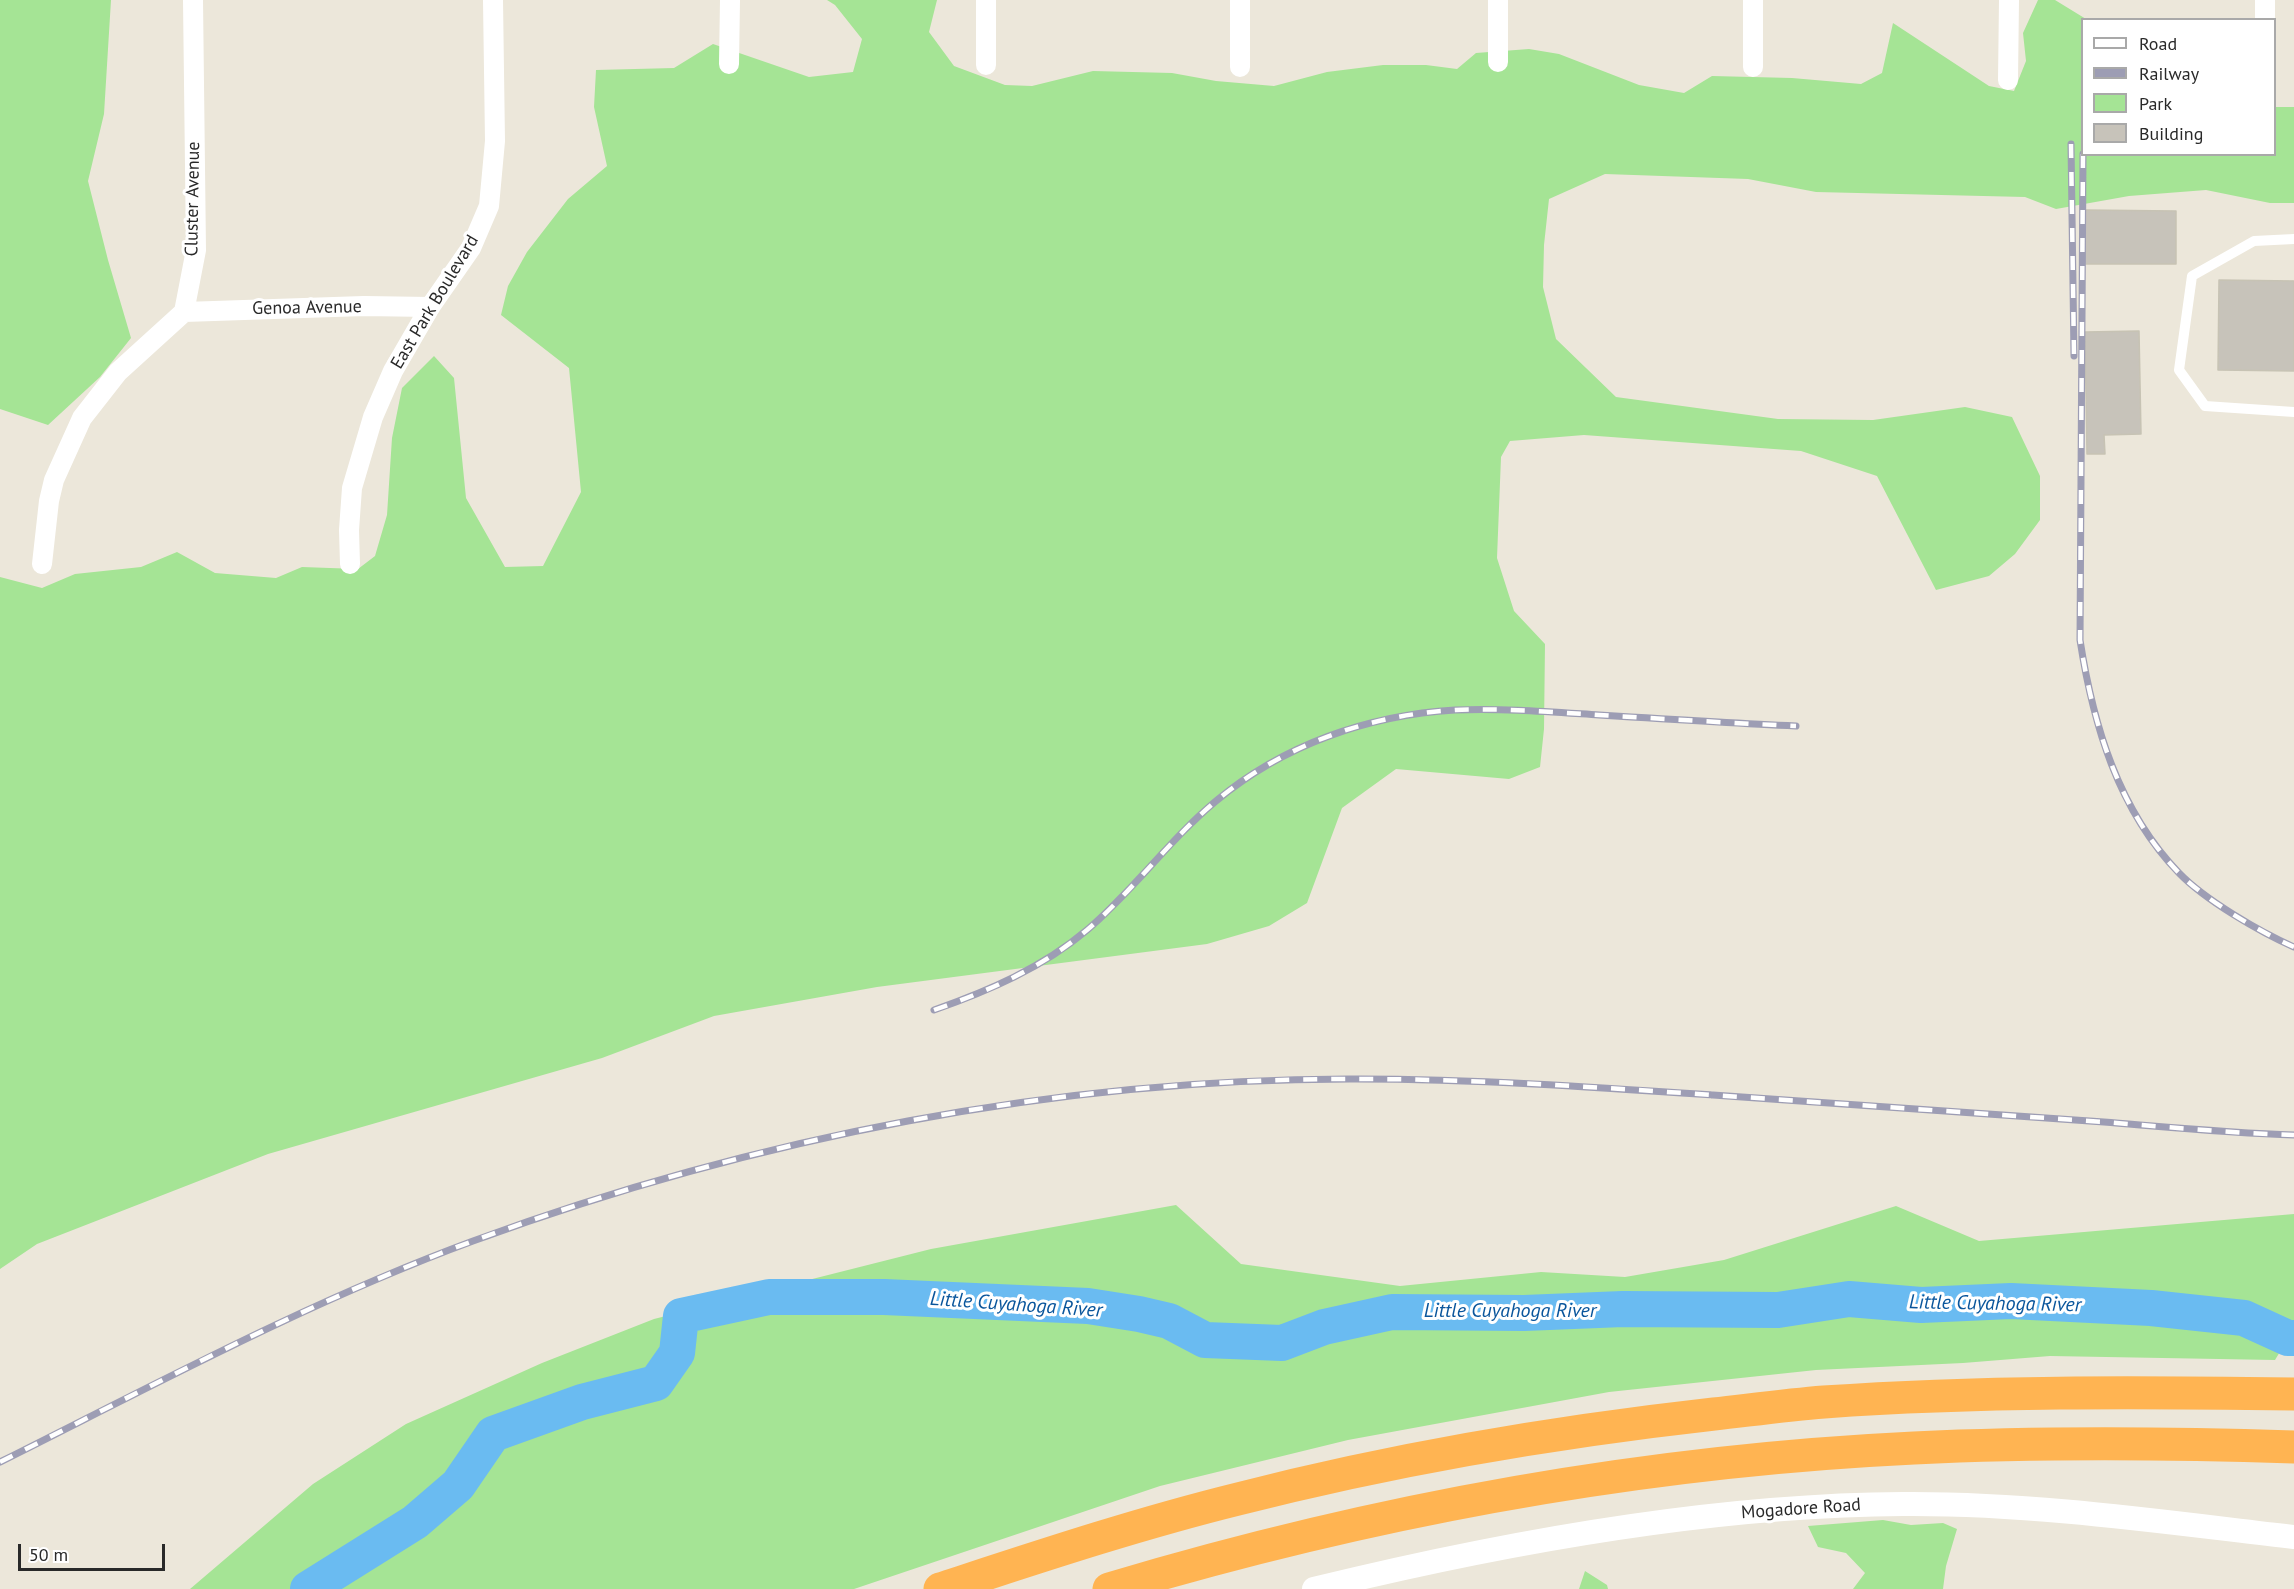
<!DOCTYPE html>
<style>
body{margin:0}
#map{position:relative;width:2294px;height:1589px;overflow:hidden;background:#ece7da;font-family:"PT Sans",sans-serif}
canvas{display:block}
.legend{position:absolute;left:2081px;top:18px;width:195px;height:138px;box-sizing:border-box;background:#fff;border:2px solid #a9a9a9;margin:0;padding:8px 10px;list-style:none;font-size:18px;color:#292929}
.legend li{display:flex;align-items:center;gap:12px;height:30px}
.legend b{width:30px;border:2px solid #a9a9a9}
.scale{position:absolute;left:18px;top:1544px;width:147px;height:27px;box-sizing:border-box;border:3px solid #292929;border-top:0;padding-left:8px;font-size:18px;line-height:21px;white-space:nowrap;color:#292929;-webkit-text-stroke:4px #fff;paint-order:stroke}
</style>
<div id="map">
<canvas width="2294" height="1589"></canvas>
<ul class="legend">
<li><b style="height:8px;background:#fff"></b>Road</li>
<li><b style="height:8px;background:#9d9db4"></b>Railway</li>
<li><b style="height:16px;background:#a5e495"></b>Park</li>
<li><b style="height:16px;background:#c7c3ba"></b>Building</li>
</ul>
<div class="scale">50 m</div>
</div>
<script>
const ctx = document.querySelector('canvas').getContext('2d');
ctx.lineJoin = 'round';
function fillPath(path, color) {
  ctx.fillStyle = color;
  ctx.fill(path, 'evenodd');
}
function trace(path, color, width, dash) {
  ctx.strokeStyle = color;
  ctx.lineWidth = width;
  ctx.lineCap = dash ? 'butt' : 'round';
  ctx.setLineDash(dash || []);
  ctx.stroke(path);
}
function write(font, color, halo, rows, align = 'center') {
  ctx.font = font + ' "PT Sans",sans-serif';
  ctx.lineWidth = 6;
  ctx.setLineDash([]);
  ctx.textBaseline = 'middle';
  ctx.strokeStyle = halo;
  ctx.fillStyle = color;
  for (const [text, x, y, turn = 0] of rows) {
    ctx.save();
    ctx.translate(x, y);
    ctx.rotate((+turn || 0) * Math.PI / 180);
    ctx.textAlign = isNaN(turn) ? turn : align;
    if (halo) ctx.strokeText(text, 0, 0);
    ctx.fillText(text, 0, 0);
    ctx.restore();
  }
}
fillPath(new Path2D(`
 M0,0H111L104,114L88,181L108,260L131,338L100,377L48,425L0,409Z
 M827,0H937L929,32L954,66L1005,85L1032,86L1093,71L1172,73L1216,81L1274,86L1327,72L1383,65H1426L1457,69L1476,53L1529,49L1559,54L1639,85L1684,93L1712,76L1792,78L1861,84L1882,73L1893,23L1989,86L2014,91L2026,61L2023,33L2038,0H2055L2086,19L2082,20V154H2274L2275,107H2294V203H2270L2206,190L2129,196L2056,209L2025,197L1816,192L1748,179L1605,174L1549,199L1544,245L1543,287L1556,339L1616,397L1778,419L1873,420L1965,407L2012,417L2040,476V520L2015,554L1989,576L1936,590L1877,476L1801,451L1584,435L1510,441L1501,457L1497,558L1514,611L1545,644L1544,729L1540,767L1509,779L1396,769L1342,808L1307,903L1269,926L1207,944L877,987L714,1016L602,1058L268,1154L37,1244L0,1269V577L42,588L75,574L141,567L177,552L215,573L276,578L302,567L358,569L375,556L387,515L392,438L402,388L434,356L454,378L466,498L505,567L543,566L581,492L569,368L501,315L508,286L527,252L568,199L607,166L594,107L596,70L674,68L713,44L809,77L853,72L862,39L835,5Z
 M1176,1205L1241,1264L1400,1286L1541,1272L1625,1277L1724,1260L1896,1206L1979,1241L2294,1214V1350H2281L2275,1360L2050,1356L1963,1363L1816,1370L1609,1392L1348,1440L1160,1486L854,1589H190L313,1484L406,1424L542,1363L654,1319L931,1249Z
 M1883,1520L1911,1525L1943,1523L1957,1529L1946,1566L1943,1589H1853L1865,1573L1846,1553L1818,1547L1808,1526Z
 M1585,1571L1607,1585L1608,1589H1579Z`), '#a5e495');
trace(new Path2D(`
 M308,1589L415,1522L458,1485L493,1434L582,1402L656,1383L677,1353L681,1316L769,1297H884L1088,1306L1139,1314L1169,1321L1205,1340L1282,1343L1324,1327L1392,1312L1524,1313L1623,1309L1778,1310L1849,1299L1921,1305L2011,1301L2151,1308L2244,1318L2288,1338H2294`), '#6abbf1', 36);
const building = new Path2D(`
 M2085,210L2176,211V264H2085Z
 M2219,280L2294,281V371L2218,370Z
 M2139,331L2141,434L2104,435L2105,454H2087L2085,332Z`);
fillPath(building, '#c7c3ba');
trace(building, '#c7c3b4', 1.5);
trace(new Path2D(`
 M2294,239L2254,241L2192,276L2179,370L2205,406L2294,412`), '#fff', 10);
trace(new Path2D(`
 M986,0V65
 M1498,0V62
 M2265,20V0
 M729,64L730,0
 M1240,67V0
 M1753,67V0
 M2008,80L2009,0
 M184,312L364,306L430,307
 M42,564L49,501L54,480L82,418L118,372L184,312L196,250L193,0
 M350,564L349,530L352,488L373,417L393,371L430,307L471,248L489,206L495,141L493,0`), '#fff', 20);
trace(new Path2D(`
 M1314,1589C1502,1543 1709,1505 1903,1504C2034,1503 2164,1522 2294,1537`), '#fff', 24);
trace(new Path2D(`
 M940,1589C1038,1557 1137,1524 1238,1499C1394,1459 1553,1432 1714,1414C1750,1410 1787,1405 1824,1402C1981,1391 2137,1392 2294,1394
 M1109,1589C1370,1511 1641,1461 1914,1448C2041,1442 2167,1443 2294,1447`), '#ffb452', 33);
const rail = new Path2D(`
 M2071,144L2074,356
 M2083,154L2080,640C2093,724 2118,810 2179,873C2205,900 2260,932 2294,947
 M934,1010C988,991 1042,968 1087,930C1133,891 1169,840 1216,801C1283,745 1368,715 1455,710C1503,708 1552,712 1599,715C1665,719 1731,723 1796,726
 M0,1462C156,1384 310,1301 473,1241C754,1138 1057,1078 1357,1079C1476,1079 1594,1087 1713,1095C1844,1104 1974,1113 2104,1122C2167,1127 2231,1133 2294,1135`);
trace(rail, '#9d9db4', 7);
trace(rail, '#fff', 4.5, [14]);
write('18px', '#292929', '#fff', [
 ["Cluster Avenue",193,199,-89],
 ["East Park Boulevard",435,302,-59],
 ["Genoa Avenue",307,308,-1],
 ["Mogadore Road",1801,1509,-4]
]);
write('italic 20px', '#0a569c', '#fff', [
 ["Little Cuyahoga River",1995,1304,1],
 ["Little Cuyahoga River",1016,1305,4],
 ["Little Cuyahoga River",1510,1311]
]);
</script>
